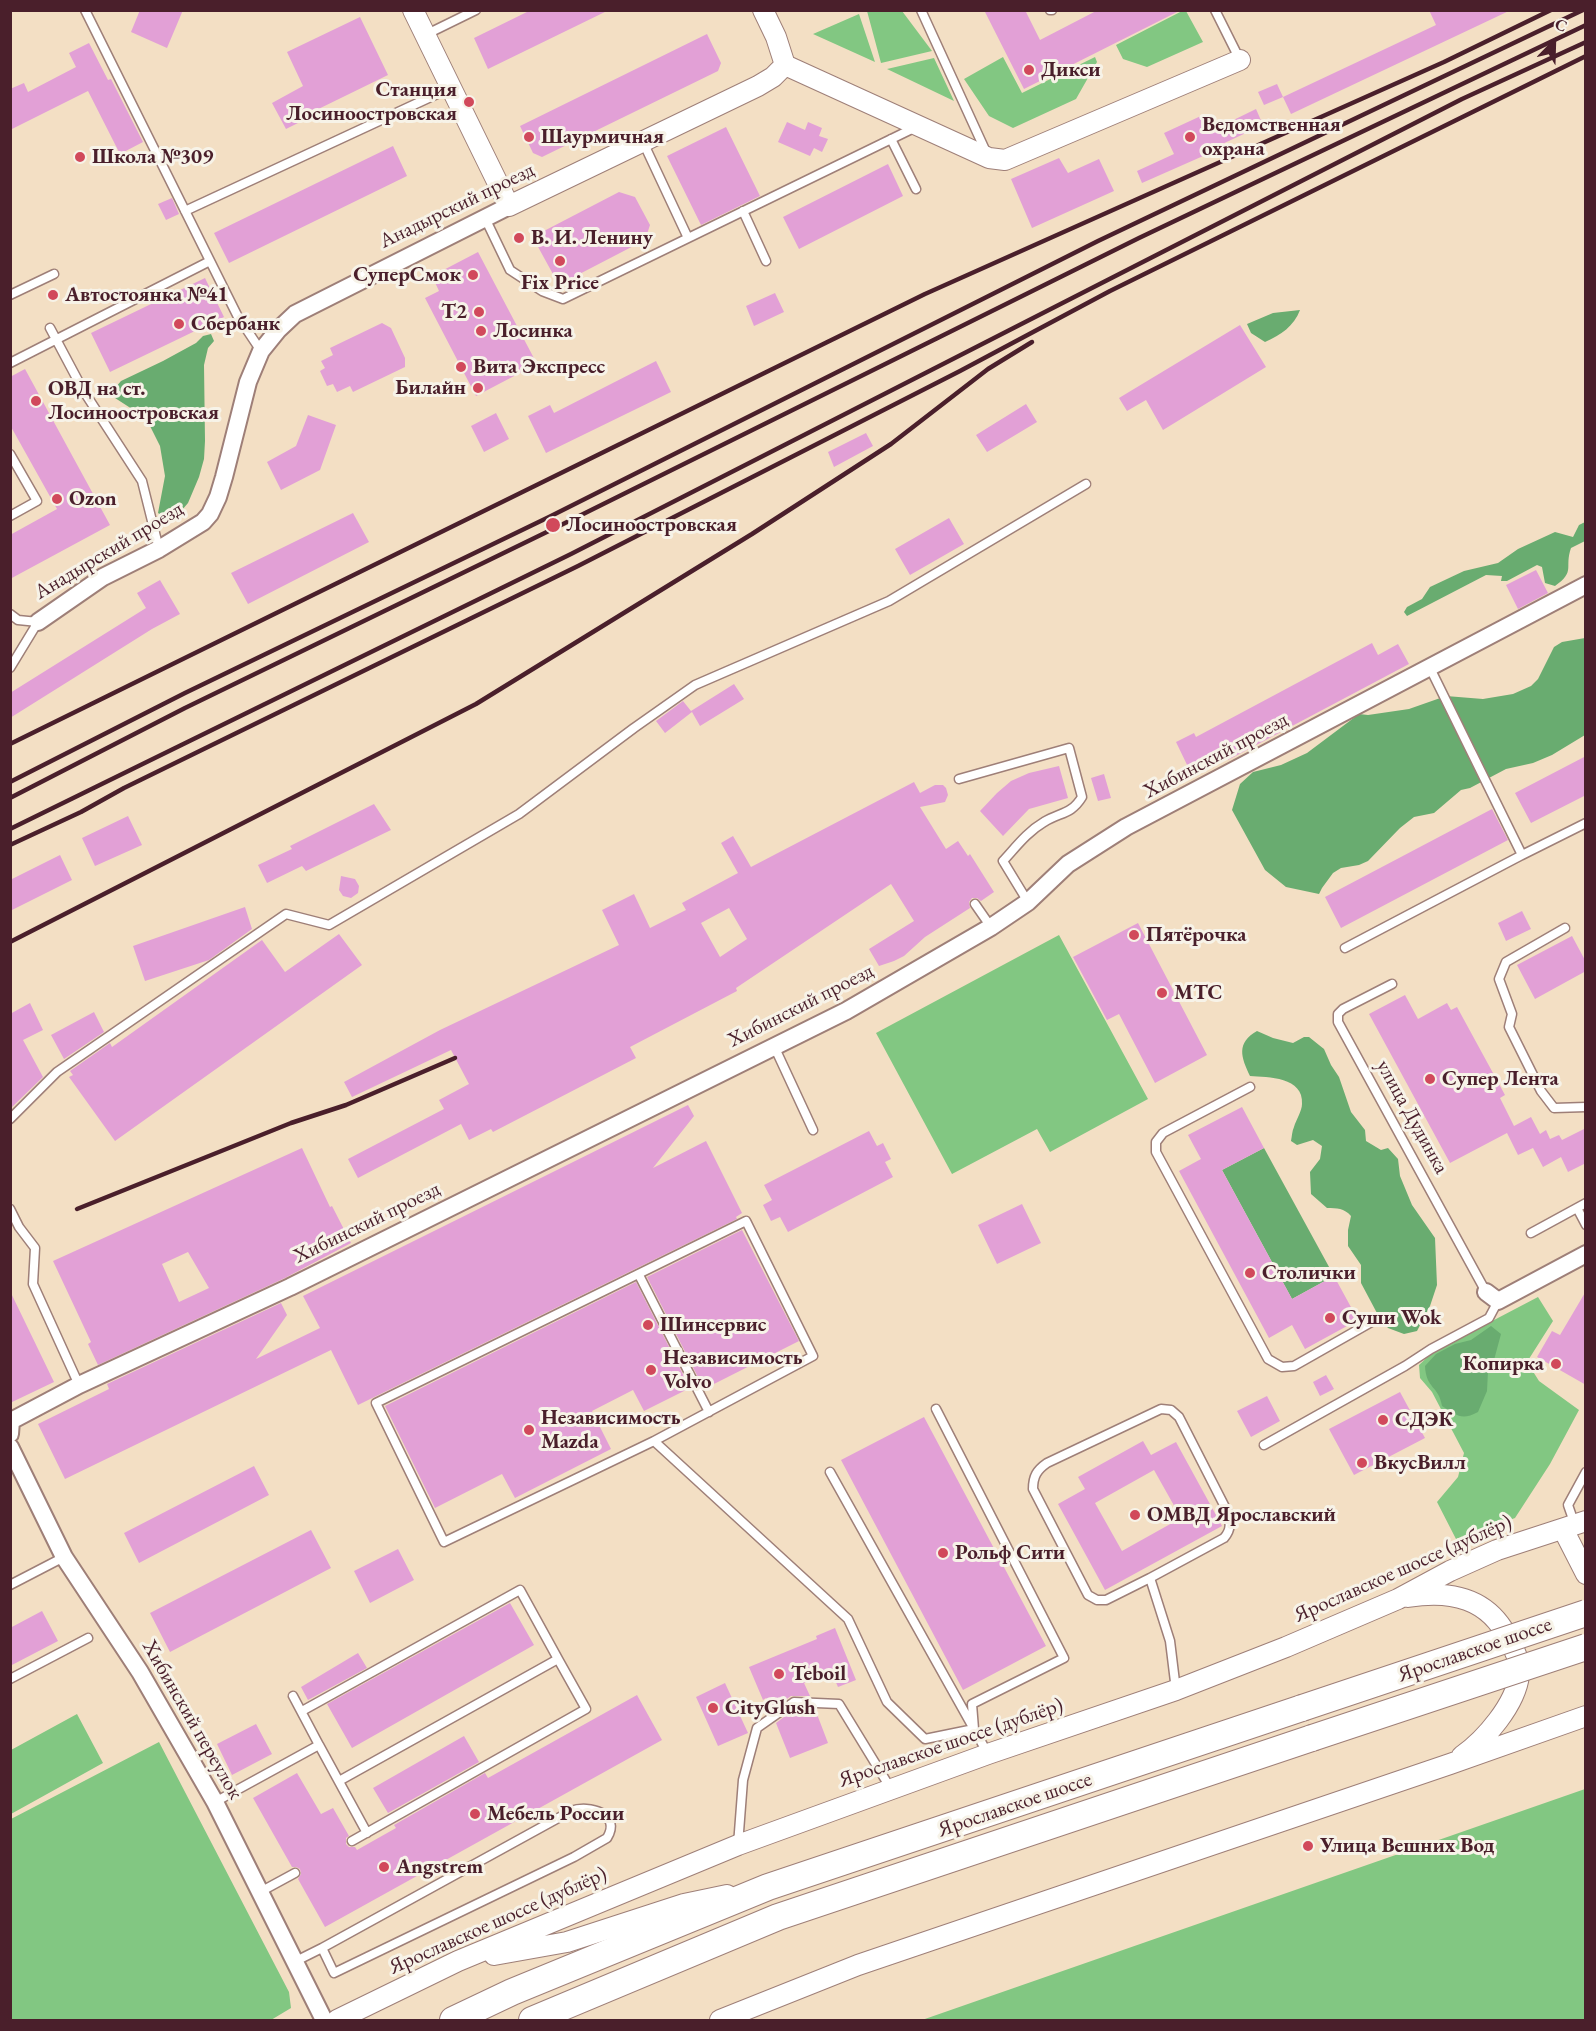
<!DOCTYPE html>
<meta charset="utf-8">
<style>
body{margin:0}
#map{position:relative;width:1596px;height:2031px;overflow:hidden;background:#f3dfc4;font-family:"EB Garamond",serif}
canvas{display:block}
.frame{position:absolute;inset:0;border:12px solid #4a1f2b;pointer-events:none}
.north{position:absolute;left:1524px;top:12px;width:60px;height:60px;-webkit-text-stroke:4px #f7f3e8;paint-order:stroke;rotate:23deg;font-size:16px;font-weight:700;line-height:24px;text-align:center;color:#4a1f2b}
.north::after{content:'';display:block;margin:auto;width:21px;height:27px;background:#4a1f2b;clip-path:polygon(50% 0,100% 100%,50% 72%,0 100%)}
</style>
<div id="map">
<canvas width="1596" height="2031"></canvas>
<div class="frame"></div>
<div class="north">С</div>
</div>
<script>
const ctx = document.querySelector('canvas').getContext('2d');
ctx.lineJoin = 'round';
function fillPath(path, color) {
  ctx.fillStyle = color;
  ctx.fill(path, 'evenodd');
}
function trace(path, color, width, dash) {
  ctx.strokeStyle = color;
  ctx.lineWidth = width;
  ctx.lineCap = dash ? 'butt' : 'round';
  ctx.setLineDash(dash || []);
  ctx.stroke(path);
}
function write(font, color, halo, rows, align = 'center') {
  ctx.font = font + ' "EB Garamond",serif';
  ctx.lineWidth = 6;
  ctx.setLineDash([]);
  ctx.textBaseline = 'middle';
  ctx.strokeStyle = halo;
  ctx.fillStyle = color;
  for (const [text, x, y, turn = 0] of rows) {
    ctx.save();
    ctx.translate(x, y);
    ctx.rotate((+turn || 0) * Math.PI / 180);
    ctx.textAlign = isNaN(turn) ? turn : align;
    if (halo) ctx.strokeText(text, 0, 0);
    ctx.fillText(text, 0, 0);
    ctx.restore();
  }
}
fillPath(new Path2D(`
 M1184,10L1186,11L1203,42L1147,67L1123,59L1116,45Z
 M867,11H902L932,51L881,63Z
 M859,14L875,62L813,34Z
 M1003,57L1022,93L1095,57L1097,62L1076,99L1013,128L989,116L964,79Z
 M934,58L954,101L887,69Z
 M1059,935L1148,1099L1050,1152L1037,1129L952,1174L876,1033Z
 M1538,1297L1553,1321L1527,1362L1539,1381L1579,1410L1550,1464L1515,1518L1456,1539L1437,1502L1458,1477L1464,1453L1432,1392L1420,1378L1419,1365L1433,1352Z
 M77,1714L103,1763L11,1814V1750Z
 M159,1742L289,1992L291,2008L271,2020H11V1819Z
 M1585,1789V2020H922Z`), '#82c782');
fillPath(new Path2D(`
 M1300,310C1294,326 1281,335 1265,342L1251,333L1247,324L1273,313Z
 M211,334L214,341L208,348L204,365L205,441L204,459L199,477L188,503L182,510L166,518L158,513L165,476L160,446L146,418L115,398V388L121,381L163,361L196,343L203,336Z
 M1585,522V541L1571,548C1564,568 1576,571 1555,586L1545,583L1542,567L1537,565L1507,581H1501L1502,576L1486,575L1407,616L1404,612L1407,607L1422,599L1430,587L1464,571L1498,563L1518,549L1555,532L1573,537L1579,525Z
 M1585,638V735L1552,755L1533,763L1506,769L1470,788L1461,790L1434,813L1414,817L1400,828L1368,861L1359,865L1341,868L1333,873L1322,888L1319,894L1286,887L1265,870L1232,810L1240,784L1253,772L1281,765L1307,753L1359,714L1368,715L1409,709L1446,696L1483,699L1513,694L1531,686L1538,679L1554,647L1562,642Z
 M1257,1031L1273,1038L1293,1043L1304,1037H1309L1324,1049L1331,1065L1339,1077L1351,1112L1365,1130L1366,1141L1381,1150L1388,1148L1398,1159L1400,1176L1412,1205L1435,1238L1437,1285L1430,1306L1417,1331L1404,1334L1388,1328L1378,1315L1361,1283V1265L1348,1246V1230L1351,1216C1344,1208 1337,1208 1327,1208L1311,1194L1310,1172L1320,1159L1322,1146L1313,1140L1297,1145L1291,1141C1292,1136 1292,1131 1294,1127C1296,1120 1302,1111 1302,1104C1304,1077 1268,1077 1250,1076C1241,1057 1236,1043 1257,1031Z
 M1264,1148L1334,1276L1292,1299L1222,1170Z
 M1491,1326L1501,1334L1494,1360L1488,1371L1487,1391L1478,1412C1461,1421 1457,1415 1442,1406C1439,1386 1426,1389 1425,1366L1436,1354L1455,1344L1471,1340Z`), '#69ac70');
fillPath(new Path2D(`
 M140,10H183L167,48L131,32Z
 M531,10H609L488,69L474,38Z
 M984,10H1025L1040,40L1098,10H1181L1024,89Z
 M1429,10H1511L1291,114L1283,97L1436,25Z
 M360,17L388,75L300,118L302,121L286,129L272,103L303,86L287,52Z
 M707,34L721,63L718,71L542,157L533,153L520,126Z
 M89,43L108,80L111,79L143,142L120,154L88,91L10,130V89L24,83L28,92L76,67L69,53Z
 M1277,84L1283,97L1264,105L1258,92Z
 M1256,109L1263,125L1218,146L1219,149L1142,183L1137,171L1174,154L1164,133L1203,115L1211,131Z
 M787,122L805,130L808,122L822,128L819,136L828,139L822,152L814,148L810,156L778,142Z
 M726,127L760,196L701,225L667,156Z
 M393,146L407,176L229,263L214,233Z
 M1059,158L1068,173L1099,159L1114,191L1032,228L1011,179Z
 M888,164L903,196L799,249L783,217Z
 M619,192L635,197L650,225L645,240L566,281L554,276L537,245L542,232Z
 M172,198L179,214L166,220L158,204Z
 M478,252L537,364L476,396L425,298L439,291L432,276Z
 M205,278L224,317L110,372L91,333Z
 M775,293L784,312L754,326L746,306Z
 M382,323L391,328L405,358V367L353,392L350,386L337,392L333,384L327,386L320,371L325,368L321,361L333,355L330,348Z
 M1240,325L1266,367L1163,430L1146,400L1127,411L1119,398Z
 M656,361L671,392L546,453L528,416L550,405L554,413Z
 M25,369L110,525L10,579V535L57,509L10,425V377Z
 M1026,404L1037,422L987,452L976,435Z
 M496,413L509,439L484,452L471,426Z
 M308,415L336,425L320,470L281,490L267,462L296,446Z
 M866,433L873,446L834,467L828,452Z
 M353,513L369,542L248,604L231,573Z
 M949,518L964,544L910,575L895,549Z
 M1536,570L1548,593L1518,609L1506,585Z
 M160,580L180,614L152,629L10,718V693L146,608L137,593Z
 M1372,643L1378,655L1398,644L1409,664L1228,760L1225,754L1190,771L1176,742L1194,733L1196,737Z
 M734,684L744,699L700,726L692,712L665,733L656,721L683,701L691,711Z
 M1586,756V795L1531,823L1515,793Z
 M1059,766L1068,798L1029,809L1003,836L980,811L997,793L1011,781L1029,773Z
 M1104,774L1111,798L1098,801L1091,778Z
 M914,782L920,793L935,785H943L946,788L948,795L945,802L920,807L946,849L958,841L968,856L970,854L994,892L981,901L977,898H972L969,902L970,908L925,937L904,956L894,961L879,966L869,949L914,921L891,884L736,988L737,991L630,1047L636,1058L493,1132L491,1129L469,1140L461,1124L358,1178L348,1159L444,1109L439,1100L469,1084L451,1050L352,1097L344,1082L440,1030L619,945L602,910L634,894L650,928L686,910L682,903L738,873L721,843L733,836L751,867ZM729,908L747,939L720,957L701,923Z
 M374,804L391,830L306,871L302,866L267,883L258,865L292,849L290,846Z
 M1492,809L1508,840L1341,928L1325,897Z
 M128,816L142,845L95,866L82,838Z
 M60,855L72,880L10,911V880Z
 M341,876L355,879L359,886L358,893L351,898L343,896L339,890Z
 M245,907L252,929L209,960L145,981L133,946Z
 M1522,911L1531,929L1506,941L1498,923Z
 M1138,923L1207,1055L1155,1083L1119,1014L1107,1020L1073,957Z
 M339,934L362,965L115,1141L69,1077L73,1075L70,1071L110,1043L112,1047L262,940L285,972Z
 M1572,936L1586,962V971L1535,999L1517,965Z
 M1405,995L1418,1019L1447,1003L1451,1010L1457,1007L1505,1095L1500,1098L1514,1126L1531,1117L1540,1134L1546,1130L1550,1139L1559,1135L1562,1140L1586,1128V1163L1568,1172L1561,1157L1543,1167L1533,1148L1518,1155L1507,1133L1450,1163L1369,1014Z
 M30,1003L43,1030L23,1040L43,1077L10,1109V1014Z
 M94,1012L104,1032L64,1059L51,1035Z
 M688,1105L694,1116L653,1168L706,1141L742,1213L736,1217L737,1219L358,1405L331,1350L65,1479L38,1424L109,1389L107,1384L281,1303L287,1315L256,1359L320,1328L303,1296Z
 M1242,1107L1264,1148L1222,1170L1292,1299L1334,1276L1358,1320L1305,1349L1292,1325L1269,1338L1179,1171L1201,1159L1188,1135Z
 M869,1131L877,1146L883,1143L891,1159L885,1162L893,1177L788,1232L780,1217L771,1221L763,1205L772,1200L764,1185Z
 M302,1148L330,1207L332,1206L351,1243L285,1278L98,1365L88,1344L91,1342L53,1261ZM188,1252L209,1288L179,1302L162,1264Z
 M1022,1204L1041,1243L997,1264L978,1225Z
 M742,1230L799,1341L712,1385L708,1379L701,1383L647,1277Z
 M636,1282L690,1388L644,1411L633,1390L592,1411L611,1449L515,1498L502,1474L435,1508L385,1406Z
 M10,1291L54,1382L10,1403Z
 M1586,1291V1385L1537,1357L1552,1331L1560,1335Z
 M1326,1375L1334,1389L1320,1396L1313,1382Z
 M1400,1392L1425,1438L1354,1475L1329,1429Z
 M1267,1396L1280,1421L1251,1437L1237,1411Z
 M924,1417L1046,1646L963,1690L841,1460Z
 M1143,1441L1151,1455L1176,1442L1222,1526L1105,1590L1058,1504L1085,1489L1078,1477ZM1154,1470L1181,1518L1122,1551L1095,1503Z
 M254,1466L269,1495L139,1563L124,1533Z
 M311,1530L331,1568L170,1652L150,1613Z
 M398,1549L414,1580L370,1603L354,1571Z
 M510,1603L534,1645L352,1748L327,1704Z
 M42,1611L58,1641L10,1666V1628Z
 M835,1628L856,1680L838,1687L831,1671L804,1683L810,1696H791L771,1710L766,1698L763,1700L749,1667L817,1639L816,1636Z
 M358,1653L367,1668L308,1700L301,1687Z
 M725,1683L748,1733L718,1746L696,1697Z
 M637,1695L662,1740L325,1927L298,1879L301,1874L300,1869L296,1867H292L253,1798L297,1773L321,1814L333,1808L349,1836L346,1838V1844L349,1847H355L357,1850L396,1828L394,1825L485,1773L488,1778Z
 M796,1708L815,1709L828,1743L790,1758L776,1723Z
 M256,1724L272,1754L232,1775L217,1744Z
 M464,1736L479,1762L388,1813L373,1788Z`), '#e2a0d6');
const service = new Path2D(`
 M85,10L237,315L261,351
 M921,10L986,152
 M1050,10H1052
 M1215,10L1240,60
 M425,35L476,10
 M891,139L916,189
 M643,142L688,238
 M185,211L450,88
 M743,211L766,261
 M485,218L510,270L542,291L563,299L916,127
 M10,295L54,274
 M50,328L83,390L142,481L159,549
 M10,363L210,261
 M10,454L37,501L10,516
 M10,614L18,620L38,622L10,668
 M959,779L1069,748L1082,797C1071,815 1060,812 1044,822C1027,832 1016,847 1003,861L1028,902
 M1522,855L1586,823
 M975,904L991,927
 M1565,928L1506,962L1499,979L1512,1014L1509,1027L1541,1091L1554,1108L1586,1107
 M1345,948L1522,855L1430,668
 M1392,984L1343,1009L1338,1014V1022L1486,1292
 M774,1046L813,1130
 M1250,1087L1163,1133L1156,1142V1152L1268,1359L1282,1367L1294,1366L1375,1320
 M10,1119L57,1072L286,914L329,925L519,814L634,728L695,685L889,601L1086,484
 M1577,1208L1586,1225
 M10,1209L19,1227L35,1248L33,1284L79,1385
 M1531,1233L1586,1203
 M639,1275L709,1412
 M654,1441L444,1542L376,1403L746,1221L813,1356L654,1441L848,1619L887,1702L925,1739L974,1729L972,1704L1064,1658L936,1409
 M1264,1445L1405,1366L1431,1349L1489,1318L1498,1301
 M830,1472L988,1754
 M1575,1525L1568,1505L1586,1472
 M1150,1578L1106,1600H1097L1088,1595L1033,1489C1033,1476 1037,1470 1047,1463L1161,1409L1171,1410L1179,1417L1227,1511C1230,1522 1232,1529 1224,1538L1150,1578L1170,1641L1176,1690
 M10,1585L64,1557
 M10,1679L88,1638
 M302,1711L520,1590L558,1659L339,1781
 M319,1745L367,1833
 M215,1802L319,1745L293,1696
 M352,1841L586,1709L558,1659
 M738,1845L743,1780L757,1728L794,1702L839,1704L891,1789
 M260,1892L295,1873
 M294,1962L322,1948L571,1811C589,1804 622,1814 607,1838L574,1857L334,1973L322,1948`);
const minor = new Path2D(`
 M38,622L103,577L159,549L203,522L210,514L218,497L224,477L248,382L261,351L278,330L295,314L509,206
 M1486,1292L1498,1301L1586,1254
 M10,1434L11,1421L79,1385L290,1287L846,1011L991,927L1028,902L1068,864L1126,827L1586,585
 M10,1447L64,1557L140,1672L215,1802L324,2020`);
const tertiary = new Path2D(`
 M413,10L509,206L758,86L773,77L785,65
 M763,10L776,37L785,65
 M785,65L989,158L1005,160L1240,60
 M1563,1529L1586,1574
 M1408,1597C1451,1590 1489,1598 1509,1640C1515,1650 1521,1662 1519,1675C1516,1704 1485,1740 1462,1756
 M494,1955L567,1942L684,1904L727,1895
 M337,2020L458,1961L738,1845L988,1754L1176,1690L1286,1647L1398,1599L1450,1571L1497,1550L1586,1521
 M720,2020L858,1965L1450,1764L1586,1716`);
const primary = new Path2D(`
 M453,2020L512,1992L768,1887L1302,1708
 M532,2020L778,1917L1312,1738`);
trace(service, '#9e7f78', 11);
trace(minor, '#9e7f78', 20);
trace(tertiary, '#9e7f78', 22);
trace(primary, '#9e7f78', 28);
trace(service, '#fff', 8);
trace(minor, '#fff', 16);
trace(tertiary, '#fff', 20);
trace(primary, '#fff', 26);
trace(new Path2D(`
 M10,744L925,294L1444,62L1551,10
 M10,782L185,693L549,517L1098,241L1583,10
 M10,798L185,708L555,528L1139,238L1586,25
 M10,829L571,554L1462,99L1586,42
 M10,845L81,812L124,788L578,566L960,371L1110,291L1586,56
 M10,942L476,704L752,534L891,444L988,369L1032,342
 M77,1209L291,1123L346,1105L455,1058`), '#4a1f2b', 4.5);
const primaryBridge = new Path2D(`
 M1302,1708L1586,1613
 M1312,1738L1586,1647`);
trace(primaryBridge, '#9e7f78', 28, []);
trace(primaryBridge, '#fff', 26);
for (const [x, y, r, color] of [
 [1029,70,6,"#d1495b"],
 [469,102,6,"#d1495b"],
 [529,137,6,"#d1495b"],
 [1190,137,6,"#d1495b"],
 [80,157,6,"#d1495b"],
 [519,238,6,"#d1495b"],
 [560,261,6,"#d1495b"],
 [473,275,6,"#d1495b"],
 [53,295,6,"#d1495b"],
 [479,312,6,"#d1495b"],
 [179,324,6,"#d1495b"],
 [481,331,6,"#d1495b"],
 [461,367,6,"#d1495b"],
 [478,388,6,"#d1495b"],
 [36,401,6,"#d1495b"],
 [57,499,6,"#d1495b"],
 [553,525,8,"#d1495b"],
 [1134,935,6,"#d1495b"],
 [1162,993,6,"#d1495b"],
 [1430,1079,6,"#d1495b"],
 [1250,1273,6,"#d1495b"],
 [1330,1318,6,"#d1495b"],
 [648,1325,6,"#d1495b"],
 [1556,1364,6,"#d1495b"],
 [651,1370,6,"#d1495b"],
 [1383,1420,6,"#d1495b"],
 [529,1430,6,"#d1495b"],
 [1362,1463,6,"#d1495b"],
 [1135,1515,6,"#d1495b"],
 [943,1553,6,"#d1495b"],
 [779,1674,6,"#d1495b"],
 [713,1708,6,"#d1495b"],
 [475,1814,6,"#d1495b"],
 [1308,1846,6,"#d1495b"],
 [384,1867,6,"#d1495b"]
]) {
  const dot = new Path2D();
  dot.arc(x, y, r, 0, 2 * Math.PI);
  ctx.fillStyle = color;
  ctx.fill(dot);
  trace(dot, '#f7f3e8', 2);
}
write('bold 21px', '#4a1f2b', '#f7f3e8', [
 ["Дикси",1041,70],
 ["Станция",457,90,"right"],
 ["Лосиноостровская",457,114,"right"],
 ["Ведомственная",1202,125],
 ["охрана",1202,149],
 ["Шаурмичная",541,137],
 ["Школа №309",92,157],
 ["В. И. Ленину",531,238],
 ["СуперСмок",461,275,"right"],
 ["Fix Price",560,283,"center"],
 ["Автостоянка №41",65,295],
 ["T2",467,312,"right"],
 ["Сбербанк",191,324],
 ["Лосинка",493,331],
 ["Вита Экспресс",473,367],
 ["Билайн",466,388,"right"],
 ["ОВД на ст.",48,389],
 ["Лосиноостровская",48,413],
 ["Ozon",69,499],
 ["Лосиноостровская",566,525],
 ["Пятёрочка",1146,935],
 ["МТС",1174,993],
 ["Супер Лента",1442,1079],
 ["Столички",1262,1273],
 ["Суши Wok",1342,1318],
 ["Шинсервис",660,1325],
 ["Независимость",663,1358],
 ["Volvo",663,1382],
 ["Копирка",1544,1364,"right"],
 ["Независимость",541,1418],
 ["Mazda",541,1442],
 ["СДЭК",1395,1420],
 ["ВкусВилл",1374,1463],
 ["ОМВД Ярославский",1147,1515],
 ["Рольф Сити",955,1553],
 ["Teboil",791,1674],
 ["CityGlush",725,1708],
 ["Мебель России",487,1814],
 ["Улица Вешних Вод",1320,1846],
 ["Angstrem",396,1867]
], 'left');
write('21px', '#4a1f2b', '#f7f3e8', [
 ["Анадырский проезд",457,206,-26],
 ["Анадырский проезд",109,551,-31],
 ["Хибинский проезд",1216,756,-28],
 ["Хибинский проезд",801,1006,-27],
 ["улица Дудинка",1412,1117,61],
 ["Хибинский проезд",367,1223,-26],
 ["Ярославское шоссе (дублёр)",1403,1569,-24],
 ["Ярославское шоссе",1475,1650,-19],
 ["Хибинский переулок",192,1720,60],
 ["Ярославское шоссе (дублёр)",951,1743,-19],
 ["Ярославское шоссе",1015,1805,-19],
 ["Ярославское шоссе (дублёр)",498,1921,-24]
]);
</script>
